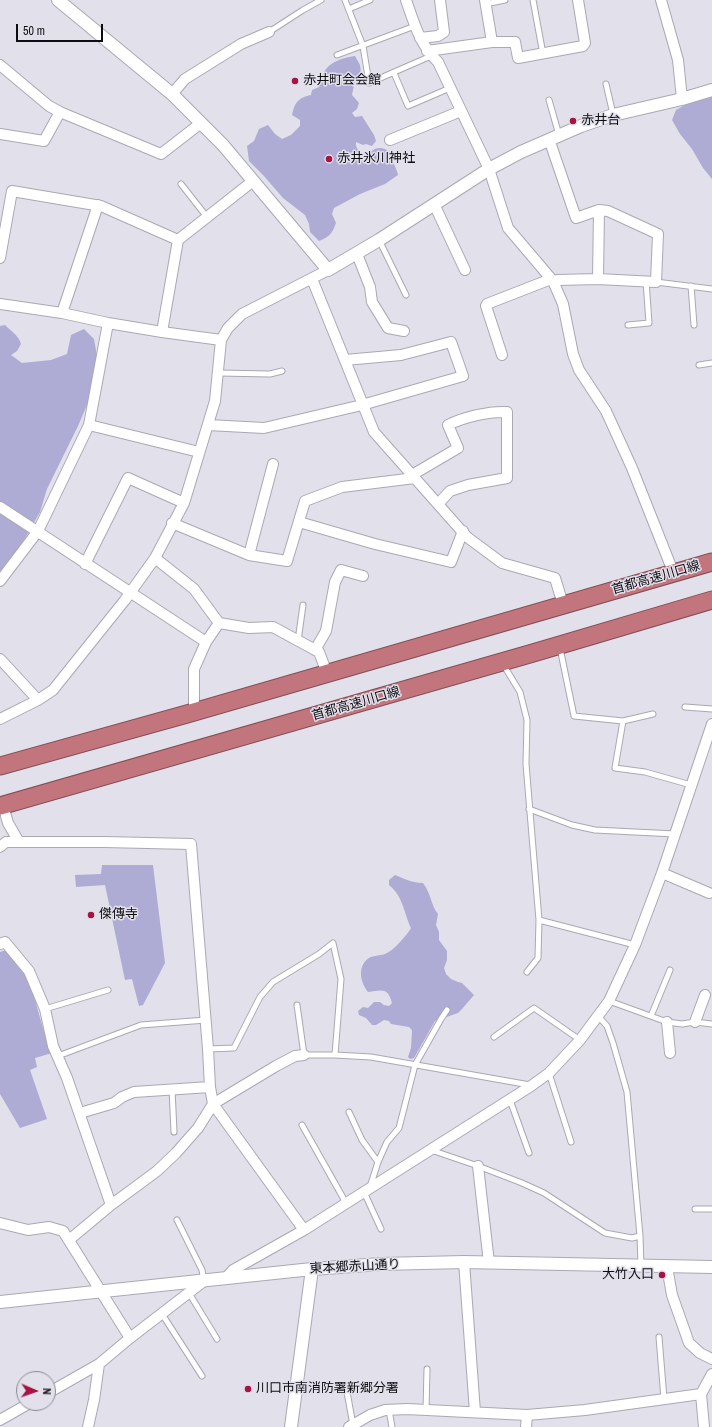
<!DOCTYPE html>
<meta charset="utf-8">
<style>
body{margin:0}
#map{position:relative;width:712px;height:1427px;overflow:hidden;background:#e1e0eb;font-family:"Archivo Narrow",sans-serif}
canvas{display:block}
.north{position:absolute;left:16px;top:1371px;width:40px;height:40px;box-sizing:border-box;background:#e1e0eb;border:1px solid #8c8b93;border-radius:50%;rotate:92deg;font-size:11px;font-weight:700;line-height:16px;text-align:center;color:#0d0c10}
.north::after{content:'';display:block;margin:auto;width:14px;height:18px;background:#a81244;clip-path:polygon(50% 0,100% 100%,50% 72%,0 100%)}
.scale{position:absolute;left:16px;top:24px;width:87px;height:18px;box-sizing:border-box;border:2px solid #0d0c10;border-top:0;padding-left:5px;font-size:12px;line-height:14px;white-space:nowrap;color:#0d0c10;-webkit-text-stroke:3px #e1e0eb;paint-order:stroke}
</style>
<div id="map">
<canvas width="712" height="1427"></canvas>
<div class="north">N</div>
<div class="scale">50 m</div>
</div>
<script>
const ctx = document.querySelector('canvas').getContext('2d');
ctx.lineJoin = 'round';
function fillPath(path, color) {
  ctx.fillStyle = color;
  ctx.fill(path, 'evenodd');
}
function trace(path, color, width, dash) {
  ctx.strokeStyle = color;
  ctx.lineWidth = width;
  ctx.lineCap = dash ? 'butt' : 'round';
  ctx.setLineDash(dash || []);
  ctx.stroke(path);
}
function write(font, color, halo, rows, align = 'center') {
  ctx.font = font + ' "Archivo Narrow","Noto Sans JP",sans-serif';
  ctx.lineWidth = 3;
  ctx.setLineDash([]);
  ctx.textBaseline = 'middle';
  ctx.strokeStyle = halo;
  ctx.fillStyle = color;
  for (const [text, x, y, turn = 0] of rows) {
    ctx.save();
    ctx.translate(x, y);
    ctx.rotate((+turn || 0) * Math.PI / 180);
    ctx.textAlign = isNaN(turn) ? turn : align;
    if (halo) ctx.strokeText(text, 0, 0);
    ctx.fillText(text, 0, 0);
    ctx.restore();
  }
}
fillPath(new Path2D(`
 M355,56L360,65L361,74L354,85L352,95L359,103L357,109L352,113L355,117L362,116L374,135L376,141L372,146L366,144L363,145L356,142C355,148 359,152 365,154C375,151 375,145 387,150C390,159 396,165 398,175L385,184L360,194L334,208L332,214L336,223C332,234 329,237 319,241L310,232L309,224L305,215L283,198L264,176L249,161L247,146L254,141L259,129L268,125L275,134L282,139L291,135L300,126V120L292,115C295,102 298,98 311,95L312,90L319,87C321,82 322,76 324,72C330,61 343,58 355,56Z
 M712,95V179L703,168L692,149L680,134L672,120L676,110L685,105Z
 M5,325C11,331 19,336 21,344L17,351L11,355L22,363L51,360L67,354L71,335L84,329L94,339L98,362L90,398L78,426L47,489L40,512L16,554L0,575V326Z
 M102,865H153L165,963L143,1005L139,1006L132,979L125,980L105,885L76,887L75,875L101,874Z
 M395,875C405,879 412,883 423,883C431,893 431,906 438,914L436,925L439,932V940L447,951V960L444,968L446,974L451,979L458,982L462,983L474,995L462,1009L458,1013L435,1021L414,1058L410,1059L408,1057L411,1048L412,1030L409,1027L391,1024L389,1021L384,1020L376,1025H372L366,1018L359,1015L358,1011L363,1007L368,1008L374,1002H380L384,1005L389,1006L392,1003C388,987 382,990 368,992C360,982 357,966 369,958C373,955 382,956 387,953C394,950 407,935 411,928C404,913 403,896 389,885V880Z
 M6,950L28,975L46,1039L52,1053L35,1058L37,1067L30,1070L47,1119L20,1128L0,1094V952Z`), '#aeabd4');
const service = new Path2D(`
 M345,0L363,46L369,83L431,56
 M533,0L543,54
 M485,4L505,0
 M349,9L370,0
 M269,32L303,10L321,0
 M337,55L415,26
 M394,73L408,106L450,88
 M606,84L613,114
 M549,100L559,135
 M181,184L207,217
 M379,240L406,295
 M656,282L712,289
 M691,286L694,325
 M628,325L649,323L646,281
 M699,365L712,363
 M219,373L270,374L282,371
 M298,641L303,605
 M561,653L574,716L623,721L615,768L645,772L691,785
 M506,669L520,692L527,720L526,764L539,920L538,958L527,972
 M685,707L712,709
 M623,721L653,714
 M529,809L572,825L595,830L675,834
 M539,920L635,945
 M609,1001L667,1022L682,1024L695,1022L712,1024
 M297,1005L304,1055H335L371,1057L530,1085
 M45,1009L108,990
 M598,1016L607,1026L613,1043L627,1092L640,1236L641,1266
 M651,1016L670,970
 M494,1037L534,1008L580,1040
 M208,1049L234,1048L260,997L273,982L319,954L333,943L341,979L335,1055
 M58,1056L141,1025L206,1020
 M549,1073L571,1142
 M172,1089L174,1132
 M510,1100L529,1153
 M349,1112L362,1140L378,1162
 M302,1125L346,1203
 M431,1150L478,1166L522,1183L544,1193L605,1233L632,1238L640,1236
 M370,1187L378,1162L387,1142L399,1128L415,1065L441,1019L447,1010
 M364,1192L381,1229
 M695,1209H712
 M177,1220L202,1270L204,1281
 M189,1293L217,1339
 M162,1314L202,1376
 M659,1337L664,1399
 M347,1392L353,1425
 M389,1410L392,1427
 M426,1410L427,1369`);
const minor = new Path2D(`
 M406,0C414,23 420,45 438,62L489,169L508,228L553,281L563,304L573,354L579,370L606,411L632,468L672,569
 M661,0L678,60L682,99
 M420,38L438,36L444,32L440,0
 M492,42H515L518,58L583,46L585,43L578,0
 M427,51L492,42L485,0
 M0,65L49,106L60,112L161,154L201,123
 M172,94L185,79L241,44L269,32
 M0,134L44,141L60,112
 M549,139L576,218L599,210L608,211L658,234L656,282L598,279L557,280L553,281
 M390,140L461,111
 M434,204L465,270
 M357,254L370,287L372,302L388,328L404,331
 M0,258L12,191L101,206L178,240
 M312,279L374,432L467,537L502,563L555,578L562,601
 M598,279L599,210
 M0,304L62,313L108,323L162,332L221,340
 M62,313L98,205
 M162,332L178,240L253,181
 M502,355L486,306L487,304L551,279
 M89,425L199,452
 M208,425L264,428L362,405L463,376L451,342L401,355L345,360
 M412,475L458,448L448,425C464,417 489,411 507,412V478L468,485L450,491L438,504
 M0,507L206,642
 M299,522L375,544L451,562L463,531
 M172,523L249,555L287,561L305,501L342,487L415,478
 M249,555L273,464
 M155,558L194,589L219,623L249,628L273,627L319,652L325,668
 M85,564L128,478L184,503
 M0,581L38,531L89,425L108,323
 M315,650L326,631L335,582L341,570L363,576
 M0,659L38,700
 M194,708V669L206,642L219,623
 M0,719L38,700L53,690L125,600L155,558L184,503L215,401L221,340L228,328L242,314L328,270
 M19,842H104L191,844L208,1049L210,1087L213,1104L304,1230
 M0,847L6,842H19L8,823L4,809
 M662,873L709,893
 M0,944L5,942L29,971L45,1009L53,1046L67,1078L111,1205
 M667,1022L670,1053
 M695,1022L705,995
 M80,1113L114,1103L122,1097L134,1092L210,1087
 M478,1166L489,1263
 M0,1223L28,1230L49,1227L63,1231L130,1338
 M69,1240L111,1205L157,1171L176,1153L198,1128L213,1104L276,1066L295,1056L304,1055
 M464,1262L475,1412
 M667,1267L672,1295L689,1343L700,1353L712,1359
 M225,1279L233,1270L304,1230L531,1086L549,1073L580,1040L609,1001L635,945L662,873L712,724
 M48,1393L99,1364L130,1338L204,1281
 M0,1420L30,1403
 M88,1427L94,1400L99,1364
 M349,1427L370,1415L385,1410L407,1409L527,1415L585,1410L701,1394
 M526,1427L527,1415
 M704,1427L701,1394L712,1374`);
const tertiary = new Path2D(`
 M58,0L172,94L223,145L328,270L379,240L489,169L521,152L581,126L613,115L682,99L712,90
 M0,1302L312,1269L381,1264L464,1262L712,1267
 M291,1427L312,1269`);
const motorway = new Path2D(`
 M0,766L187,714L712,562
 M0,806L533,653L712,600`);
trace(service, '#a9a9b3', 7);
trace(minor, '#a9a9b3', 12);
trace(tertiary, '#a9a9b3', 14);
trace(motorway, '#835057', 19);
trace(service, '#fff', 5);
trace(minor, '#fff', 10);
trace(tertiary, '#fff', 12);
trace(motorway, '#c3757d', 17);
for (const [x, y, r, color] of [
 [295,81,4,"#a81244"],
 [573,121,4,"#a81244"],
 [329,159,4,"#a81244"],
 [91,915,4,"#a81244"],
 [662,1275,4,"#a81244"],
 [248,1389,4,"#a81244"]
]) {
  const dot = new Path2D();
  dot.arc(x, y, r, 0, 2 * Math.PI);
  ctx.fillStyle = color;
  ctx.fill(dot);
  trace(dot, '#e1e0eb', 1.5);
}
write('13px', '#0d0c10', '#e1e0eb', [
 ["赤井町会会館",303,81],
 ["赤井台",581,121],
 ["赤井氷川神社",337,159],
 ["傑傳寺",99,915],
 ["大竹入口",654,1275,"right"],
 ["川口市南消防署新郷分署",256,1389]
], 'left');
write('13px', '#0d0c10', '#e1e0eb', [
 ["首都高速川口線",656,578,-16],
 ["首都高速川口線",356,704,-16],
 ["東本郷赤山通り",355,1267,-3]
]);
</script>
